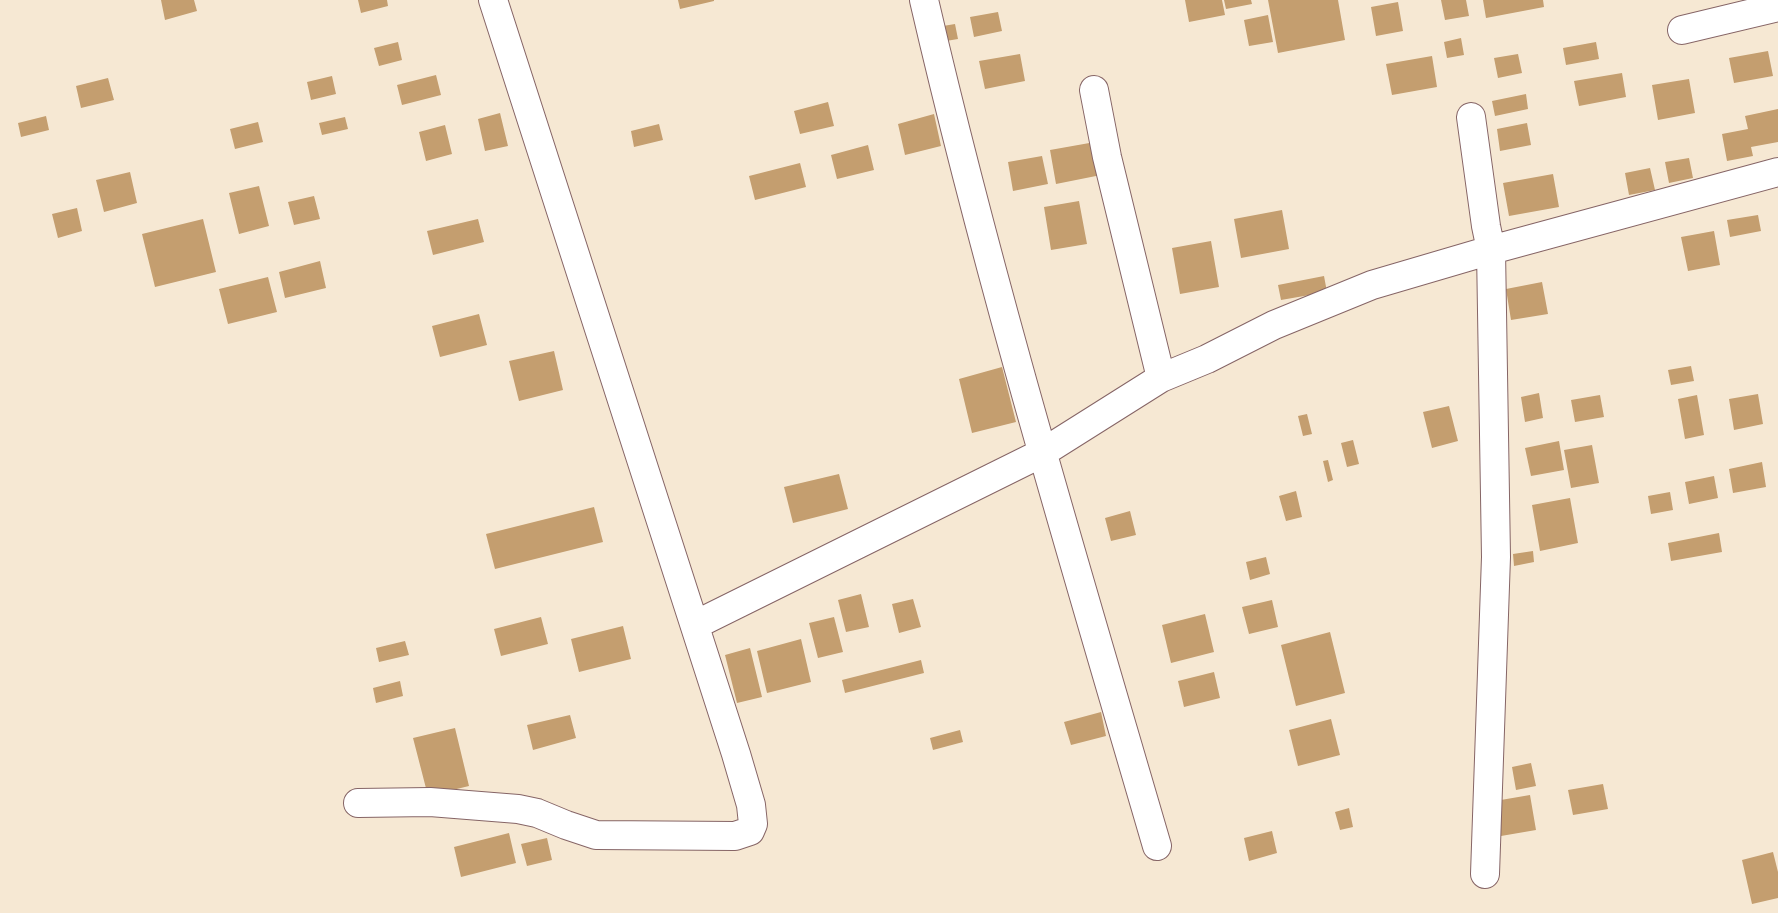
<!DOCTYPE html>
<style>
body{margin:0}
canvas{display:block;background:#f6e8d3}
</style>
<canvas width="1778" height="913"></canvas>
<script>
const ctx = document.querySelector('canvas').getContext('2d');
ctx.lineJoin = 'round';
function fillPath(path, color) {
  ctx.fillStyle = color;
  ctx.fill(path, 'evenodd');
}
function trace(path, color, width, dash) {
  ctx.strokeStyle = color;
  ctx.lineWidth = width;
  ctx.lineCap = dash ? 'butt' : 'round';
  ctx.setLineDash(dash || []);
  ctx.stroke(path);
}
fillPath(new Path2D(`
 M161,0H194L197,11L165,20Z
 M358,0H387L388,6L361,13Z
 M678,0H714V1L680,9Z
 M1185,0H1222L1225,15L1189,22Z
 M1224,0H1251L1252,4L1226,9Z
 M1268,0H1338L1345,40L1278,53Z
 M1441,0H1466L1469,16L1445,20Z
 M1483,0H1543L1544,7L1486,18Z
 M1398,2L1403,31L1376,36L1371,7Z
 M998,12L1002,31L974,37L970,17Z
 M1268,15L1273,42L1249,46L1244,20Z
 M955,24L958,39L946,41L943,26Z
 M1461,38L1464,55L1447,58L1444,42Z
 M398,42L402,60L379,66L374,48Z
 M1596,42L1599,59L1566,65L1563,48Z
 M1768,51L1773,76L1734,83L1729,58Z
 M1020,54L1025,81L985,89L979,61Z
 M1518,54L1522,73L1498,78L1494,58Z
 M1432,56L1437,87L1392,95L1386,64Z
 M1622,73L1626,97L1579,106L1574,81Z
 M436,75L441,95L402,105L397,85Z
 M332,76L336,94L311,100L307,82Z
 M108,78L114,100L81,108L76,86Z
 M1689,79L1695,113L1658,120L1652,85Z
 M1526,94L1528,109L1495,116L1492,101Z
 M828,102L834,126L800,134L794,111Z
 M1778,109V142L1751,147L1753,156L1727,161L1722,134L1748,129L1745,116Z
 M500,113L508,146L485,151L478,119Z
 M934,114L941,146L905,155L898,124Z
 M46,116L49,130L21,137L18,123Z
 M345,117L348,129L322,135L319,123Z
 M258,122L263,142L235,149L230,129Z
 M1527,123L1531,145L1500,151L1497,129Z
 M659,124L663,140L634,147L631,131Z
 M445,125L452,154L426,161L419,132Z
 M1095,142L1101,175L1056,184L1050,150Z
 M868,145L874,170L837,179L831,155Z
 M1042,156L1048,184L1013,191L1008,162Z
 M1689,158L1693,178L1669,183L1665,162Z
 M800,163L806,187L755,200L749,176Z
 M1650,168L1655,190L1629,195L1625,173Z
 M130,172L137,203L104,212L96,180Z
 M1553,174L1559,207L1509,216L1503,183Z
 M259,186L269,226L239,234L229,193Z
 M314,196L320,219L294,225L288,202Z
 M1079,201L1087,244L1051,250L1044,207Z
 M77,208L82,231L58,238L52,214Z
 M1282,210L1289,249L1241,258L1234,219Z
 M1758,215L1761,231L1730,237L1727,220Z
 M203,219L216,272L155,287L142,234Z
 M478,219L484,242L433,255L427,231Z
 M1714,231L1720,265L1688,271L1681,237Z
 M1211,241L1219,287L1180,294L1172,248Z
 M320,261L326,288L285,298L279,272Z
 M1324,276L1327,292L1281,300L1278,285Z
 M268,277L277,312L228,324L219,289Z
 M1542,282L1548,314L1511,320L1506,289Z
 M479,314L487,345L440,357L432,326Z
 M554,351L563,390L519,401L509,361Z
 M1691,366L1694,381L1671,385L1668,370Z
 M1002,367L1016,422L972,433L959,379Z
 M1539,393L1543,418L1525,422L1521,397Z
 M1758,394L1763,424L1734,430L1729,399Z
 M1600,395L1604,417L1575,422L1571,400Z
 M1697,395L1704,435L1685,439L1678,399Z
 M1449,406L1458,441L1432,448L1423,412Z
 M1307,414L1312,434L1303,436L1298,416Z
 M1353,440L1359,464L1347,467L1341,443Z
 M1559,441L1564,470L1531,476L1525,448Z
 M1592,445L1599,483L1571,488L1564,450Z
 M1328,460L1333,480L1328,482L1323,461Z
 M1762,462L1766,487L1733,493L1729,469Z
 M839,474L848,509L793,523L784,487Z
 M1714,476L1718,498L1689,504L1685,482Z
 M1296,491L1302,517L1286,521L1279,496Z
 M1670,492L1673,510L1651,514L1648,496Z
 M1570,498L1578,543L1540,551L1532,505Z
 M594,507L603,542L495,569L486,534Z
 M1130,511L1136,535L1111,541L1105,518Z
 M1719,533L1722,552L1671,561L1668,543Z
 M1533,551L1534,562L1514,566L1513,554Z
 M1266,557L1270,574L1250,580L1246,562Z
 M861,594L869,627L846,632L838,600Z
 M913,599L921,627L899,633L892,604Z
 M1272,600L1278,627L1249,634L1242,607Z
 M1205,614L1214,652L1171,663L1162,625Z
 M541,617L548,644L501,656L494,629Z
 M834,617L843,652L818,658L809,623Z
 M623,626L631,659L579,672L571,639Z
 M1330,632L1345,693L1296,706L1281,645Z
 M801,639L811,682L767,693L757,651Z
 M405,641L409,655L379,662L376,648Z
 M750,648L762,697L737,703L725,655Z
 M921,660L924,673L845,693L842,680Z
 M1214,672L1220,698L1184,707L1178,681Z
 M400,681L403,696L376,703L373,688Z
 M1101,712L1106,736L1071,745L1064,722Z
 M570,715L576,738L533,750L527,725Z
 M1331,719L1340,755L1298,766L1289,730Z
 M455,728L469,786L428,796L413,738Z
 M960,730L963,742L933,750L930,738Z
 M1531,763L1536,786L1516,790L1512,767Z
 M1603,784L1608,809L1573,815L1568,790Z
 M1530,795L1536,830L1501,836L1495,801Z
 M1349,808L1353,827L1340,830L1335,812Z
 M1272,831L1277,853L1249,861L1244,838Z
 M509,833L516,863L461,877L454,847Z
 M547,838L552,860L527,866L521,844Z
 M1773,852L1778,872V898L1752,904L1742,860Z`), '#c49e6f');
const minor = new Path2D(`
 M924,0C990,285 1075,565 1157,846
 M1682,30L1778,7
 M1094,90L1107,157L1161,378L1207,359L1274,325L1372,285L1491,250L1778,172
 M1471,117L1486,226L1491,250L1496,557L1485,874
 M695,625L1042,453L1161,378
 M358,803L430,802L518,809L537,813L566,825L596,835L735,836L750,831L753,824L751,805L736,754L493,0`);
trace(minor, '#866566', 30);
trace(minor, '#fff', 28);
</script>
